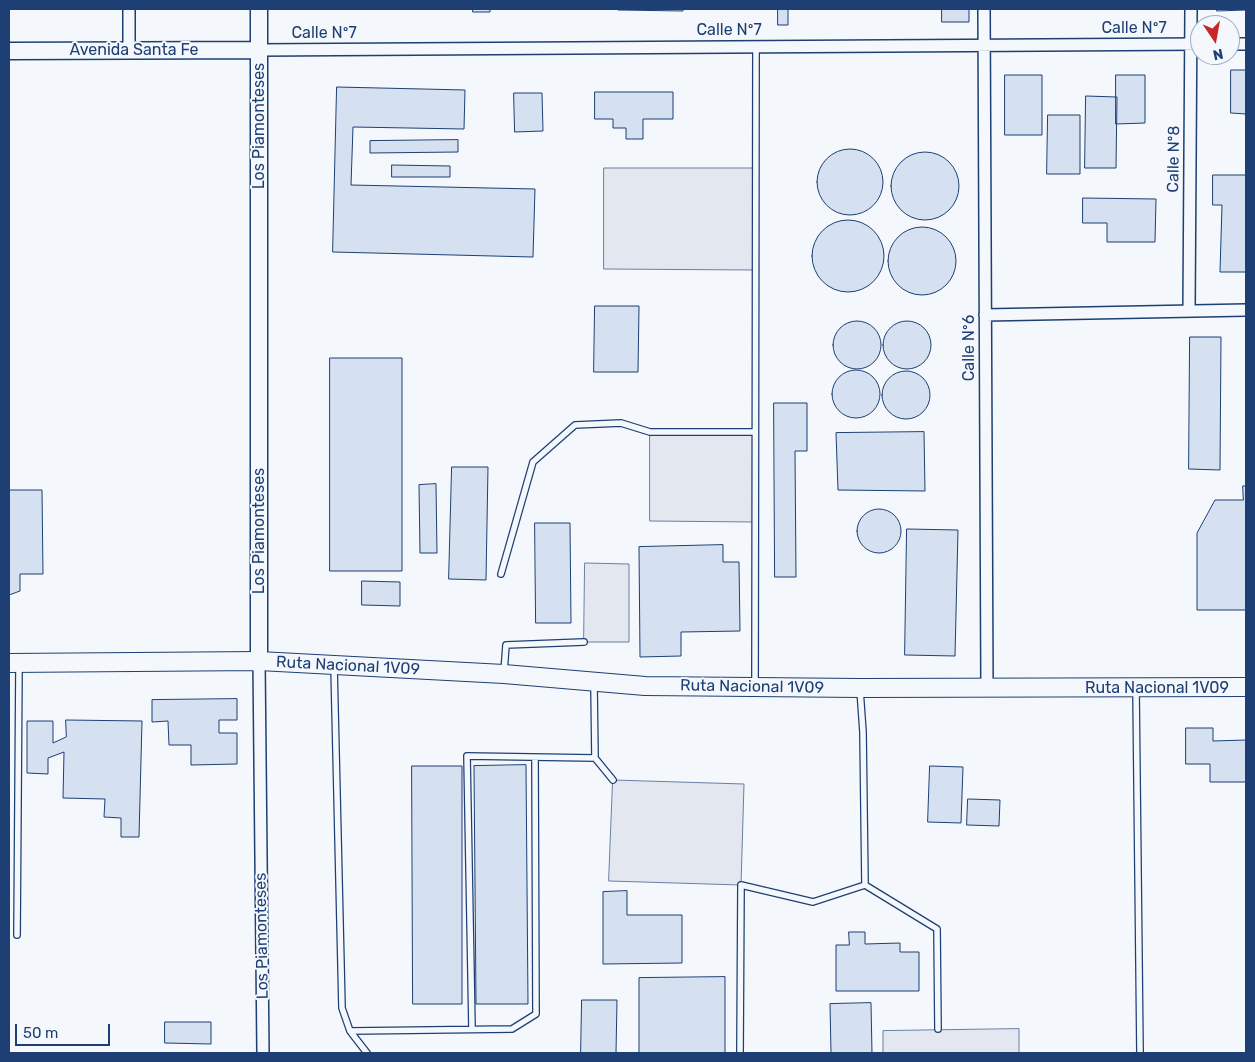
<!DOCTYPE html>
<meta charset="utf-8">
<style>
body{margin:0}
#map{position:relative;width:1255px;height:1062px;overflow:hidden;background:#f4f7fb;font-family:Rubik,sans-serif}
canvas{display:block}
.frame{position:absolute;inset:0;border:10px solid #1d3f73;pointer-events:none}
.north{position:absolute;left:1190px;top:15px;width:50px;height:50px;box-sizing:border-box;background:#f4f7fb;border:1px solid #9eadc5;border-radius:50%;rotate:168deg;font-size:14px;font-weight:700;line-height:20px;text-align:center;color:#1d3f73}
.north::after{content:'';display:block;margin:auto;width:18px;height:22px;background:#c62828;clip-path:polygon(50% 0,100% 100%,50% 72%,0 100%)}
.scale{position:absolute;left:15px;top:1024px;width:95px;height:22px;box-sizing:border-box;border:2px solid #1d3f73;border-top:0;padding-left:6px;font-size:15px;line-height:18px;white-space:nowrap;color:#1d3f73;-webkit-text-stroke:4px #f4f7fb;paint-order:stroke}
</style>
<div id="map">
<canvas width="1255" height="1062"></canvas>
<div class="frame"></div>
<div class="north">N</div>
<div class="scale">50 m</div>
</div>
<script>
const ctx = document.querySelector('canvas').getContext('2d');
ctx.lineJoin = 'round';
function fillPath(path, color) {
  ctx.fillStyle = color;
  ctx.fill(path, 'evenodd');
}
function trace(path, color, width, dash) {
  ctx.strokeStyle = color;
  ctx.lineWidth = width;
  ctx.lineCap = dash ? 'butt' : 'round';
  ctx.setLineDash(dash || []);
  ctx.stroke(path);
}
function write(font, color, halo, rows, align = 'center') {
  ctx.font = font + ' Rubik,sans-serif';
  ctx.lineWidth = 4;
  ctx.setLineDash([]);
  ctx.textBaseline = 'middle';
  ctx.strokeStyle = halo;
  ctx.fillStyle = color;
  for (const [text, x, y, turn = 0] of rows) {
    ctx.save();
    ctx.translate(x, y);
    ctx.rotate((+turn || 0) * Math.PI / 180);
    ctx.textAlign = isNaN(turn) ? turn : align;
    if (halo) ctx.strokeText(text, 0, 0);
    ctx.fillText(text, 0, 0);
    ctx.restore();
  }
}
const parking = new Path2D(`
 M604,168H756L755,270L604,269Z
 M650,432H755V522L650,521Z
 M585,563L629,564V642H584Z
 M613,780L744,784L741,885L609,881Z
 M1019,1029V1053H883V1031Z`);
fillPath(parking, '#e3e8f0');
trace(parking, '#687fa3', 1);
const building = new Path2D(`
 M473,9H490V12H473Z
 M618,9H683V11L618,10Z
 M778,9H811H788V25H778Z
 M942,9H969V22H942Z
 M1217,9H1246V10L1217,11Z
 M1231,70H1246V114L1231,113Z
 M1005,75H1042V135H1005Z
 M1116,75H1145V123L1116,124Z
 M337,87L465,90L464,129L353,127L351,185L535,189L533,257L333,252Z
 M595,92H673V119H643V139H626V128H613V119H595Z
 M514,93H542L543,131L515,132Z
 M1086,96L1117,97L1116,168H1085Z
 M1048,115H1080V174H1047Z
 M458,140V152L370,153V141Z
 M817 182a33 33 0 1 1 66 0a33 33 0 1 1-66 0Z
 M891 186a34 34 0 1 1 68 0a34 34 0 1 1-68 0Z
 M392,165L450,166V177H392Z
 M1213,175H1246V272H1220L1222,205H1213Z
 M1083,198L1156,199L1155,242H1107V223H1083Z
 M812 256a36 36 0 1 1 72 0a36 36 0 1 1-72 0Z
 M888 261a34 34 0 1 1 68 0a34 34 0 1 1-68 0Z
 M595,306H639L638,372H594Z
 M883 345a24 24 0 1 1 48 0a24 24 0 1 1-48 0Z
 M833 345a24 24 0 1 1 48 0a24 24 0 1 1-48 0Z
 M1190,337H1221L1220,470L1189,469Z
 M330,358H402V571H330Z
 M832 394a24 24 0 1 1 48 0a24 24 0 1 1-48 0Z
 M882 395a24 24 0 1 1 48 0a24 24 0 1 1-48 0Z
 M774,403H807V451H795L796,577H775Z
 M924,432L925,491L838,490L836,433Z
 M452,467H488L486,580L449,579Z
 M436,484L437,553H420L419,485Z
 M1243,486H1246V610H1197V533L1215,500H1243Z
 M9,490H42L43,574H20V591L9,595Z
 M857 531a22 22 0 1 1 44 0a22 22 0 1 1-44 0Z
 M535,523H570L571,623H536Z
 M907,529L958,530L955,656L905,655Z
 M723,545V562H739L740,631L681,632V656L640,657L639,547Z
 M362,581L400,582V606L362,605Z
 M237,699V720H219V733H237V764L191,765V745H169L168,721L152,722V700Z
 M66,720L142,721L139,837H121V818L104,817L105,799L63,798L64,752L48,758V774L27,773V721H53V743L66,737Z
 M1186,728H1213V741L1246,740V782H1210V764H1186Z
 M526,765L528,1004H476L474,766Z
 M412,766H462V1004H413Z
 M930,766L963,767L961,823L928,822Z
 M968,799L1000,800L999,826L967,825Z
 M627,891V915H682V963L603,964V892Z
 M849,932H865V944L900,943V952H919V991H836V945H849Z
 M725,977V1053H639V978Z
 M582,1000H617L616,1053H581Z
 M871,1003L872,1053H831L830,1004Z
 M165,1022H211V1044L165,1043Z`);
fillPath(building, '#d5e0f0');
trace(building, '#1d3f73', 1);
const lane = new Path2D(`
 M501,574L533,462L575,425L621,423L650,432H755
 M334,666L342,1008L350,1031L512,1029L536,1014L535,758
 M504,672L506,645L584,642
 M755,684L756,46
 M594,685L595,758
 M1136,689L1140,1053
 M860,690L863,732L865,885L937,929L938,1029
 M17,935L19,665
 M472,1029L467,756L595,758L613,780
 M350,1031L367,1053
 M740,1053L741,885L813,902L865,885`);
const street = new Path2D(`
 M129,9V51
 M984,9L987,688
 M1230,44H1246
 M259,50L1200,44
 M1189,310L1191,9
 M985,315L1246,310
 M259,661L263,1053`);
const secondary = new Path2D(`
 M259,9V661
 M9,51L259,50`);
const primary = new Path2D(`
 M9,663L259,661L504,674L645,686L860,688L1246,687`);
trace(lane, '#1d3f73', 8);
trace(street, '#1d3f73', 14);
trace(secondary, '#1d3f73', 19);
trace(primary, '#1d3f73', 20);
trace(lane, '#f4f7fb', 5.5);
trace(street, '#f4f7fb', 11);
trace(secondary, '#f4f7fb', 16);
trace(primary, '#f4f7fb', 18);
write('16px', '#1d3f73', '#f4f7fb', [
 ["Calle Nº7",1134,28],
 ["Calle Nº7",729,30],
 ["Calle Nº7",324,33],
 ["Avenida Santa Fe",134,50],
 ["Los Piamonteses",259,126,-90],
 ["Calle Nº8",1174,159,-89],
 ["Calle Nº6",969,348,-90],
 ["Los Piamonteses",259,531,-90],
 ["Ruta Nacional 1V09",348,666,3],
 ["Ruta Nacional 1V09",752,687,1],
 ["Ruta Nacional 1V09",1157,688],
 ["Los Piamonteses",262,936,-91]
]);
</script>
